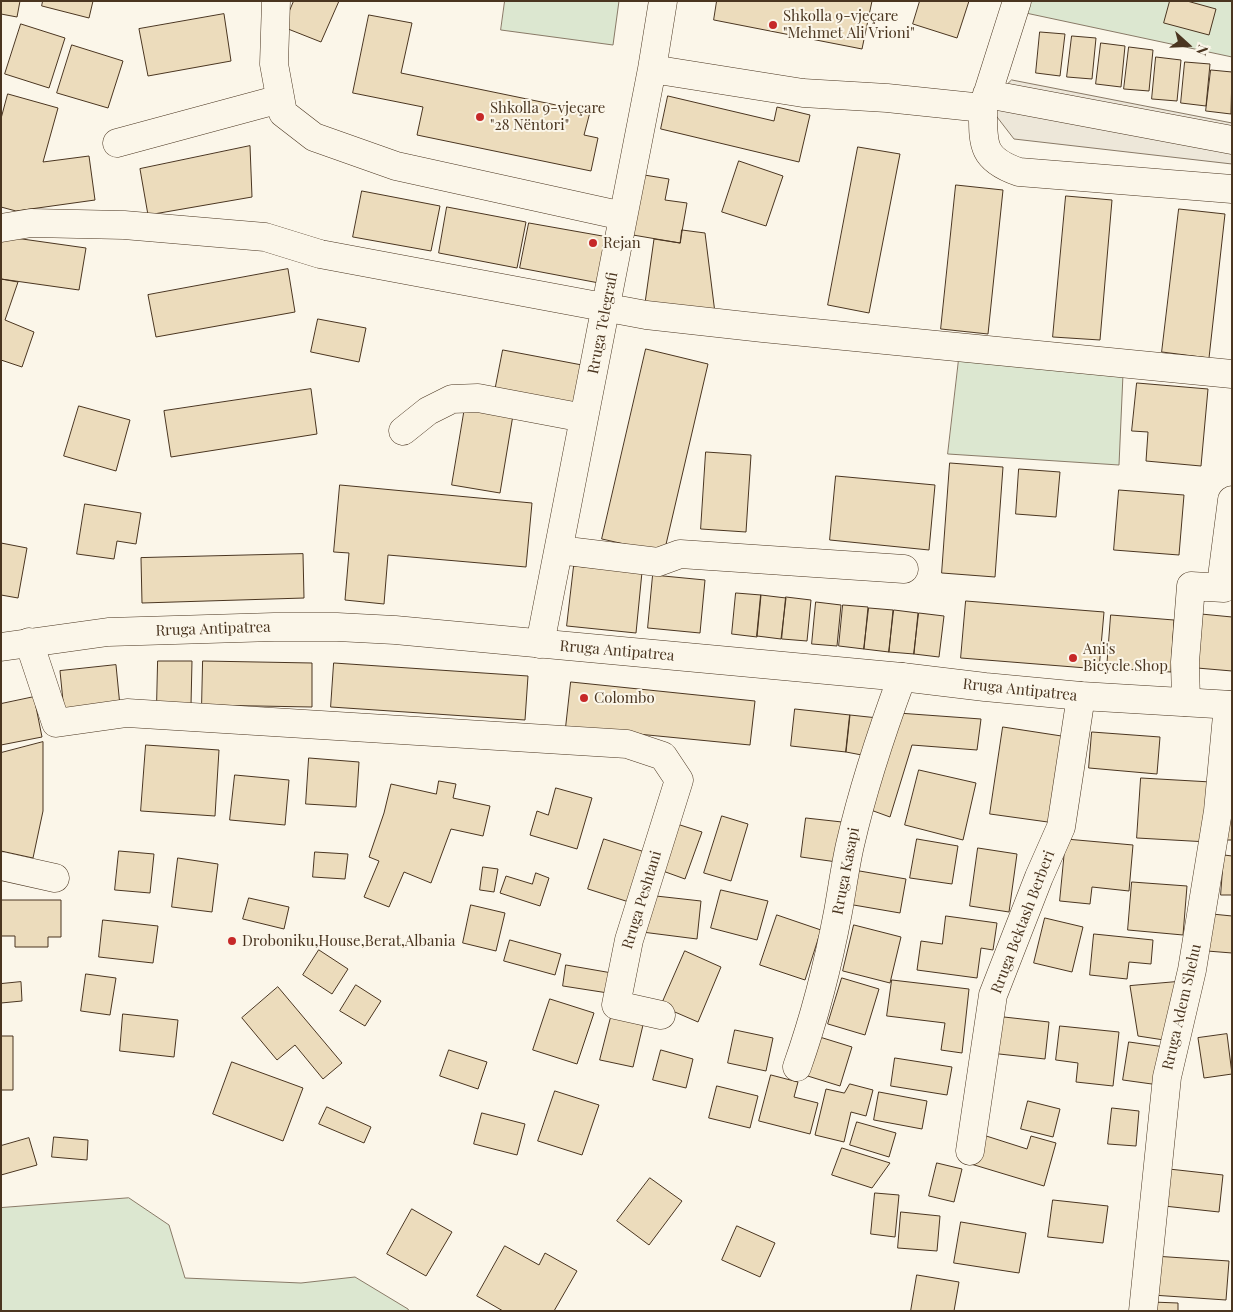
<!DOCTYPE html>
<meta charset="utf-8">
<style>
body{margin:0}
#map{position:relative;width:1233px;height:1312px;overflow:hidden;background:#fbf6e9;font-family:"Playfair Display",serif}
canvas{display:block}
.frame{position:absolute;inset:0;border:2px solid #4a3520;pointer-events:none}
.north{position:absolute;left:1163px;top:20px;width:50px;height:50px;-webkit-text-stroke:4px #fbf6e9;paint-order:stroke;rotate:110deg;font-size:14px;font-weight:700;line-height:20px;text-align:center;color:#4a3520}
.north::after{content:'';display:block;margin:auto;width:18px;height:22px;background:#4a3520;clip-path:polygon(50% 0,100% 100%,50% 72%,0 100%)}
</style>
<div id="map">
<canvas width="1233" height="1312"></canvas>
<div class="frame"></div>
<div class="north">N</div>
</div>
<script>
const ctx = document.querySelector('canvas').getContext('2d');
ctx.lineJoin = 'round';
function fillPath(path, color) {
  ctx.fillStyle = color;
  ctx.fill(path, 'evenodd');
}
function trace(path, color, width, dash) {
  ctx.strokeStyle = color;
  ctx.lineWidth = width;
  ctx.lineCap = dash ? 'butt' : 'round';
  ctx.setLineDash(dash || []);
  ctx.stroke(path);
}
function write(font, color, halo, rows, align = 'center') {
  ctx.font = font + ' "Playfair Display",serif';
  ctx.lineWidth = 4;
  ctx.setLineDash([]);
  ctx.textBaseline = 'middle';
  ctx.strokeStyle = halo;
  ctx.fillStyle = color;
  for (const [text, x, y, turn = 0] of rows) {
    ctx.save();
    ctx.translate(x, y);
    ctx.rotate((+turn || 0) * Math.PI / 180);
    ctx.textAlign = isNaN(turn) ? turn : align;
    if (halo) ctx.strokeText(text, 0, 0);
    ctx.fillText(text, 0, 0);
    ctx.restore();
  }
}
const green = new Path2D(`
 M505,1H619L613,45L501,30Z
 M1026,1H1232V57L1021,12Z
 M959,359L1123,374L1119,465L948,454Z
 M129,1198L169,1225L185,1278L301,1283L355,1277L408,1309L409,1311H1V1208Z`);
fillPath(green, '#dce7d0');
trace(green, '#887966', 1);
const parking = new Path2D(`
 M1012,80L1232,123V164L1014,139L987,104Z`);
fillPath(parking, '#ede7d9');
trace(parking, '#887966', 1);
const building = new Path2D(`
 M1,1H20L17,17L1,14Z
 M43,1H93L89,18L42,6Z
 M294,1H339L321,42L283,27Z
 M717,1H872L862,49L714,20Z
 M920,1H969L957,38L913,24Z
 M1170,1H1187L1216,9L1209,35L1164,23Z
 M224,14L231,61L148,76L139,29Z
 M369,15L412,23L401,73L590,112L584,135L598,138L591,171L417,135L423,107L353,93Z
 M21,24L65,38L49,88L5,74Z
 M1040,32L1065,34L1060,76L1036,73Z
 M1072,36L1096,38L1092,79L1067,77Z
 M1101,43L1125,46L1121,87L1096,84Z
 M72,45L123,61L108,108L57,93Z
 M1129,47L1153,50L1149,91L1124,89Z
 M1156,57L1181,60L1177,101L1152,99Z
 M1185,62L1210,64L1206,106L1181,103Z
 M1211,70L1232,72L1231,114L1206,111Z
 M8,94L58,108L43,162L89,156L95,200L16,211L1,207V119Z
 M668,96L774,121L777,107L810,115L799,162L661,129Z
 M250,146L252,197L148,215L140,169Z
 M858,147L900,154L869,313L828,305Z
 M739,161L783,176L766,226L722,212Z
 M638,174L669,179L665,200L687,203L680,243L627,234Z
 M956,185L1003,190L988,334L941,329Z
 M362,191L440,206L431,251L353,237Z
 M1066,196L1112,200L1100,340L1053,337Z
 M447,207L526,222L517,268L439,253Z
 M1179,209L1225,214L1209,358L1162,352Z
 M529,223L608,237L599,283L520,268Z
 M682,230L705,233L715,313L645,303L654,239L680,243Z
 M1,236L86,248L79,290L1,279Z
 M288,269L295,312L156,337L148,295Z
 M1,279L18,282L5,320L34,332L22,367L1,360Z
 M318,319L366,328L359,362L311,352Z
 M646,349L708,364L664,553L602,539Z
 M503,350L582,365L573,411L494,396Z
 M1137,383L1208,389L1201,466L1146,461L1148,432L1132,431Z
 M311,389L317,434L171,457L164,411Z
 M79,406L130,420L116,471L64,456Z
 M465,407L513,415L500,493L452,485Z
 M706,452L751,455L746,532L701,529Z
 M950,463L1003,467L995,577L942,573Z
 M1019,469L1060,472L1056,517L1016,514Z
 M836,476L935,485L929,550L830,540Z
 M340,485L532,503L526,567L388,555L384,604L345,600L349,553L334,552Z
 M1119,490L1184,495L1179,555L1114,550Z
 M85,504L141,513L136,544L117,541L114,559L77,554Z
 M1,543L27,548L18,598L1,595Z
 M303,554L304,598L142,603L141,558Z
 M574,566L642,572L636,633L567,626Z
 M653,575L705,580L700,633L648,628Z
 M736,593L761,595L757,637L732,634Z
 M761,595L786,598L781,639L757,636Z
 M786,597L811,600L807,641L782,639Z
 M966,601L1104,612L1099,669L961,658Z
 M816,602L841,605L837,646L812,644Z
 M843,605L868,607L864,649L839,646Z
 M869,608L893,610L889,652L864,649Z
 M894,610L918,613L914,654L889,652Z
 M919,613L944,616L939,657L914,654Z
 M1201,614L1232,617V671L1197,668Z
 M1111,615L1174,620L1171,672L1107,668Z
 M158,661H192L191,705L157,704Z
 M203,661L312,663V707L202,705Z
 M334,663L528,676L525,720L331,707Z
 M116,665L120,706L64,711L60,671Z
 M571,682L755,701L750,745L566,727Z
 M34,697L42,737L1,745V704Z
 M795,709L850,715L846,752L791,746Z
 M898,713L981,719L977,750L912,745L890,817L868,809Z
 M850,715L878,718L867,756L846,752Z
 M1003,727L1068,737L1055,823L990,814Z
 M1092,732L1160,737L1157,774L1089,768Z
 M43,742V811L33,858L1,851V753Z
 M146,745L219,750L215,816L141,811Z
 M309,758L359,762L356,807L306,804Z
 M919,770L976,783L963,840L905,825Z
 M235,775L289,780L285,825L230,820Z
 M1141,778L1211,782L1208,842L1137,838Z
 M439,781L456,784L453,798L490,806L483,836L451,829L431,883L404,872L389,907L364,897L379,861L369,857L384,813L391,784L436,794Z
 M556,788L592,798L577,849L530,835L537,811L548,815Z
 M1227,812H1232V840H1224Z
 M722,816L748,824L731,881L704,873Z
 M806,818L842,822L837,862L801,857Z
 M677,824L702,832L685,879L660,870Z
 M604,839L648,853L632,903L588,889Z
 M917,839L958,846L952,884L910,878Z
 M1066,839L1133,845L1129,891L1092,887L1090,904L1060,901Z
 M978,848L1017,854L1009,912L970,906Z
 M119,851L154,854L150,893L115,890Z
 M315,852L348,854L345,879L313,877Z
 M1224,855L1232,856V895H1221Z
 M178,858L218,864L212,912L172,907Z
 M483,867L498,869L494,892L480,890Z
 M848,869L906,879L900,913L842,903Z
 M536,873L549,878L540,906L500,893L506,876L532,884Z
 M1132,882L1187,886L1183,935L1128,930Z
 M721,890L768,901L757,940L711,928Z
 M647,895L701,901L697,939L642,932Z
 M249,898L289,907L284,929L243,919Z
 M1,900H61V937H48V947H15V936H1Z
 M471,905L505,913L496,951L463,943Z
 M1212,914L1232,916V953L1207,951Z
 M777,915L821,930L805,980L760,965Z
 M946,916L997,923L993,950L981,948L977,978L917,970L921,941L942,944Z
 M1045,918L1083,927L1072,972L1034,963Z
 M103,920L158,926L153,963L99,957Z
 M854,925L901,937L890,983L843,971Z
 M1094,934L1153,940L1151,964L1129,962L1127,979L1090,975Z
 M510,940L561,954L555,975L504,961Z
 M319,950L348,969L332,994L303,975Z
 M685,951L721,967L698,1022L661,1006Z
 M566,965L612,973L608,993L563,986Z
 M86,974L116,978L110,1015L81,1011Z
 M842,978L879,989L865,1035L828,1024Z
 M892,980L969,989L962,1053L941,1050L945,1023L887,1016Z
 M21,982L22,1001L1,1003V984Z
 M1176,982L1164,1040L1138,1036L1130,986Z
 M356,985L381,1001L365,1026L340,1011Z
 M278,987L342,1063L323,1079L295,1045L277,1060L242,1018Z
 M550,999L594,1013L577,1064L533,1050Z
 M123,1014L178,1020L174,1057L120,1051Z
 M995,1016L1049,1022L1045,1059L990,1053Z
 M611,1017L643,1025L633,1067L600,1060Z
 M1060,1026L1119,1032L1113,1086L1076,1082L1078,1063L1056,1060Z
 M735,1030L773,1038L766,1071L728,1063Z
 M810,1034L852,1047L840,1086L798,1073Z
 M1227,1034L1232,1074L1204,1078L1198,1038Z
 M1,1036H13V1090H1Z
 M1129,1042L1165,1047L1159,1085L1123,1080Z
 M449,1050L487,1062L478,1089L440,1076Z
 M661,1050L693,1059L686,1088L653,1080Z
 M895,1058L952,1067L947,1095L891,1086Z
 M232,1062L303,1088L283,1141L213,1114Z
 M771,1075L798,1082L794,1097L818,1103L810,1134L759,1121Z
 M850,1084L873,1090L866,1116L851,1112L844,1142L815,1135L826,1089L844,1093Z
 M717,1086L758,1096L750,1128L709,1118Z
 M555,1091L599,1105L582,1155L538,1141Z
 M879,1092L927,1101L922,1129L874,1120Z
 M1028,1101L1060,1109L1053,1137L1021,1129Z
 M327,1107L371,1127L364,1143L319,1124Z
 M1112,1108L1139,1111L1136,1146L1108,1144Z
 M482,1113L525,1124L517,1155L474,1144Z
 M857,1122L896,1133L889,1157L850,1145Z
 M980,1134L1027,1149L1031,1136L1056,1143L1044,1186L971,1164Z
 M54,1137L88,1140L87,1160L52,1157Z
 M29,1138L37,1165L1,1175V1146Z
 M842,1148L890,1163L872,1188L832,1175Z
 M937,1163L962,1169L954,1202L929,1196Z
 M1169,1169L1223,1175L1219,1212L1164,1206Z
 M650,1178L682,1201L649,1245L617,1221Z
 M875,1193L899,1195L895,1237L871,1234Z
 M1053,1200L1108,1206L1103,1243L1048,1237Z
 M412,1209L452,1232L426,1276L387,1254Z
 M901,1212L940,1216L937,1251L898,1248Z
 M961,1222L1026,1233L1019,1273L954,1263Z
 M737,1226L775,1243L760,1277L722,1260Z
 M505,1246L539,1265L545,1253L577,1271L554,1311H503L477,1296Z
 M1154,1256L1229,1261L1226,1300L1152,1295Z
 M917,1275L959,1282L954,1311H911Z
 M1152,1302L1178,1303V1311H1151Z`);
fillPath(building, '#ecdcbc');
trace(building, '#4a3520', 1);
const minor = new Path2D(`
 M276,1L274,64L283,113L314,137L396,166L623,216
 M652,69L803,93L887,98L983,108L1017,1
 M987,94L1232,140
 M983,108C983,144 981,159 1019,172L1232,189
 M117,143L280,99
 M1,228L31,223L124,225L265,237L320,254L646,315L763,328L1232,374
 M403,431L428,411L452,399L478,398L584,418
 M559,550L658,562L680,554L904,569
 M29,642L56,723L127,713L627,744L663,756L679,780L629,940L616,1005L661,1015
 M540,644L652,69L663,1
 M1186,702L1185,662L1191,586L1224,588L1222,577L1232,500
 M1,866L55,878
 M797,1067C815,1016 828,965 838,912C842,890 845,867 850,845C863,788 882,731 902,677
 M970,1151L993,995L1039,877L1061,827L1081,696
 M1143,1311L1167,1077L1192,970L1218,811L1228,705`);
const major = new Path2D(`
 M1,647L108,632L274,627H337L395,630L902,677L985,687L1081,696L1232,705`);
trace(minor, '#4a3520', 29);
trace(major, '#4a3520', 29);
trace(minor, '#fbf6e9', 28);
trace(major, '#fbf6e9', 28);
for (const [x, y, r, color] of [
 [773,25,5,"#c62828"],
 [480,117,5,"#c62828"],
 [593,243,5,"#c62828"],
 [1073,658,5,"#c62828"],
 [584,698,5,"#c62828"],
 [232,941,5,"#c62828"]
]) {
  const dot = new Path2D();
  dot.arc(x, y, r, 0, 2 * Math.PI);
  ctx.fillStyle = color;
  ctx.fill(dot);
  trace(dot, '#fbf6e9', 2);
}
write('15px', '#4a3520', '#fbf6e9', [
 ["Shkolla 9-vjeçare",783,16],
 ["\"Mehmet Ali Vrioni\"",783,33],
 ["Shkolla 9-vjeçare",490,108],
 ["\"28 Nëntori\"",490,125],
 ["Rejan",603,243],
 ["Ani's",1083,649],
 ["Bicycle Shop",1083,666],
 ["Colombo",594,698],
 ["Droboniku,House,Berat,Albania",242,941]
], 'left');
write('15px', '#4a3520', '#fbf6e9', [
 ["Rruga Telegrafi",603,323,-79],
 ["Rruga Antipatrea",213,629,-2],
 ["Rruga Antipatrea",617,651,5],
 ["Rruga Antipatrea",1020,690,6],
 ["Rruga Kasapi",846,871,-79],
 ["Rruga Peshtani",642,900,-73],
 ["Rruga Bektash Berberi",1023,922,-69],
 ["Rruga Adem Shehu",1182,1007,-77]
]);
</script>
